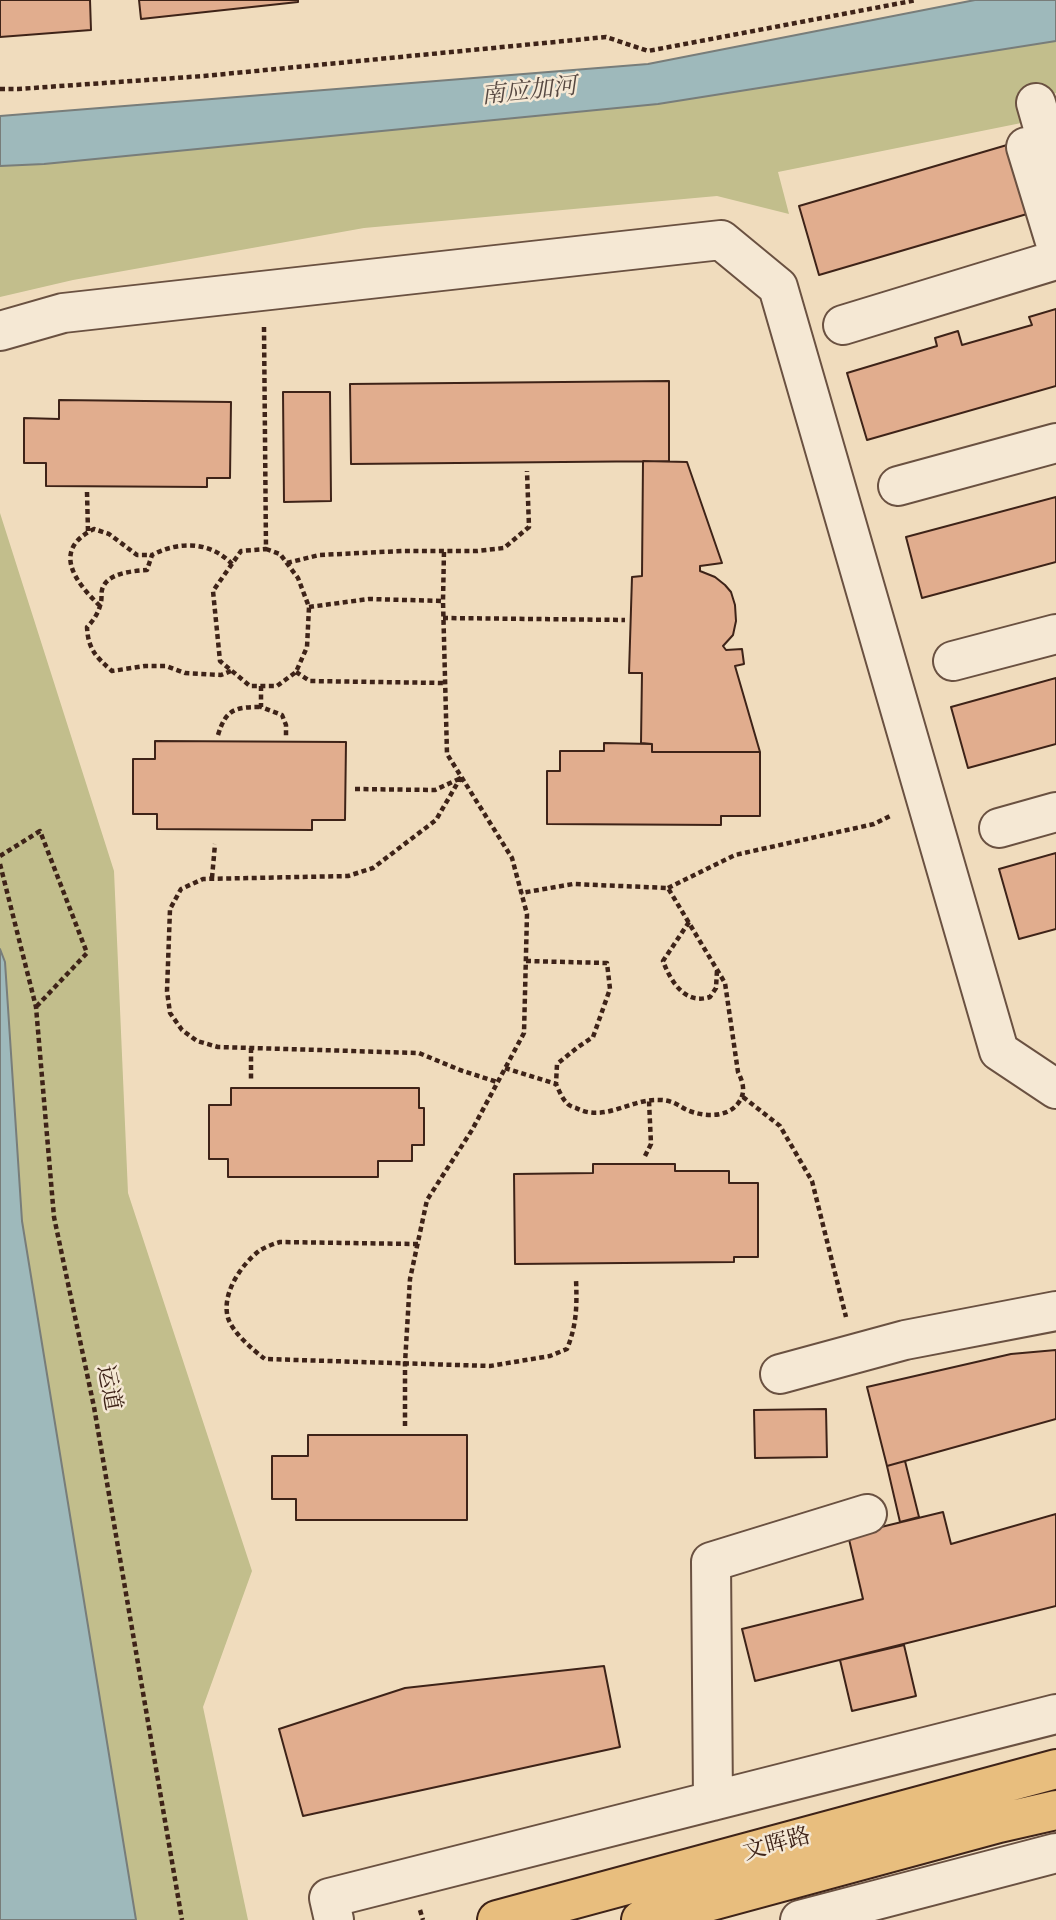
<!DOCTYPE html>
<meta charset="utf-8">
<style>
body{margin:0}
canvas{display:block;background:#f0dcbd}
</style>
<canvas width="1056" height="1920"></canvas>
<script>
const ctx = document.querySelector('canvas').getContext('2d');
ctx.lineJoin = 'round';
function fillPath(path, color) {
  ctx.fillStyle = color;
  ctx.fill(path, 'evenodd');
}
function trace(path, color, width, dash) {
  ctx.strokeStyle = color;
  ctx.lineWidth = width;
  ctx.lineCap = dash ? 'butt' : 'round';
  ctx.setLineDash(dash || []);
  ctx.stroke(path);
}
function write(font, color, halo, rows, align = 'center') {
  ctx.font = font + ' "IM FELL French Canon","Noto Serif SC",serif';
  ctx.lineWidth = 5;
  ctx.setLineDash([]);
  ctx.textBaseline = 'middle';
  ctx.strokeStyle = halo;
  ctx.fillStyle = color;
  for (const [text, x, y, turn = 0] of rows) {
    ctx.save();
    ctx.translate(x, y);
    ctx.rotate((+turn || 0) * Math.PI / 180);
    ctx.textAlign = isNaN(turn) ? turn : align;
    if (halo) ctx.strokeText(text, 0, 0);
    ctx.fillText(text, 0, 0);
    ctx.restore();
  }
}
fillPath(new Path2D(`
 M1056,41V93L1052,94L1056,116L778,172L789,214L717,196L364,228L73,280L0,297V166L44,164L658,104Z
 M0,513L114,871L128,1193L252,1571L203,1707L248,1920H136L22,1221L5,963L0,949Z`), '#c2be8c');
const water = new Path2D(`
 M975,0H1056V41L658,104L44,164L0,166V116L648,64Z
 M0,949L5,962L22,1221L136,1920H0Z`);
fillPath(water, '#9eb9bb');
trace(water, '#787d7a', 2);
const building = new Path2D(`
 M0,0H90L91,30L0,37Z
 M139,0H298V2L141,19Z
 M1007,145L1027,214L819,275L799,206Z
 M1056,309V386L867,440L847,373L937,346L935,338L958,331L962,345L1032,325L1029,317Z
 M669,381V461L351,464L350,384Z
 M283,392H330L331,501L284,502Z
 M59,400L231,402L230,478H207V487L46,486V463H24V418L59,419Z
 M643,461L687,462L722,563L700,566V571L715,577L725,585L731,592L735,605L736,621L733,635L723,646L726,650L742,649L744,664L735,666L760,752H652V744L641,743L642,673H629L632,577L642,576Z
 M1056,497V562L922,598L906,537Z
 M1056,678V744L968,768L951,707Z
 M155,741L346,742L345,820H312V830L157,829V814H133V759H155Z
 M604,743L652,744V752H760V816H721V825L547,824V771H560V751H604Z
 M1056,853V929L1019,939L999,869Z
 M231,1088H419V1108H424V1145H412V1161H378V1177H228V1159H209V1105H231Z
 M593,1164H675V1171H729V1183H758V1257H734V1262L515,1264L514,1174L593,1173Z
 M1056,1350V1419L887,1466L867,1387L1011,1354Z
 M826,1409L827,1457L755,1458L754,1410Z
 M308,1435H467V1520H296V1499H272V1456H308Z
 M905,1461L919,1517L900,1522L887,1466Z
 M943,1512L951,1544L1056,1514V1606L755,1681L742,1629L863,1599L848,1535Z
 M904,1645L916,1696L852,1711L840,1660Z
 M604,1666L620,1747L303,1816L279,1729L405,1688Z`);
fillPath(building, '#e1ad8e');
trace(building, '#3e2318', 2);
const minor = new Path2D(`
 M1036,103L1056,173
 M1026,147L1056,245
 M843,325L1056,260
 M0,331L63,313L721,240L778,287L999,1051L1056,1089
 M898,486L1056,443
 M953,661L1056,634
 M999,828L1056,812
 M780,1374L905,1340L1056,1311
 M713,1801L711,1562L867,1514
 M334,1920L329,1898L1056,1714
 M800,1920L1056,1853`);
const major = new Path2D(`
 M497,1920L1056,1769
 M641,1920L999,1823L1056,1810`);
trace(minor, '#6a5141', 42);
trace(major, '#3e2318', 42);
trace(new Path2D(`
 M0,89H18L204,76L606,37L648,51L917,0
 M264,327L266,549
 M87,492L88,532
 M266,549L280,554L298,578L309,607L307,647L296,672L277,686H250L220,661L213,591L241,551Z
 M287,563L319,555L402,551H477L504,548L529,527L527,471
 M100,606C75,582 51,550 94,529L109,534L137,555H152
 M309,607L369,599L443,601
 M443,618L625,620
 M231,671L221,675L185,673L166,666H145L112,671C96,657 88,649 87,627C94,620 99,612 101,602C102,598 101,594 102,590C106,573 132,571 147,570L152,555C179,541 210,541 232,564
 M296,672L310,681L445,683
 M261,686V707L282,715L286,725V737
 M218,735C226,709 235,707 261,707
 M461,777L436,820L373,868L348,876L203,879L181,889L170,909L167,991L170,1013L182,1030L197,1041L218,1047L419,1053L460,1070L497,1082
 M355,789L435,790L461,778
 M0,856L40,831L87,953L36,1007
 M0,864L36,1007L54,1217L94,1407L182,1920
 M212,878L215,844
 M668,888L735,855L874,824L892,815
 M689,922L663,961C671,982 685,1005 710,997L716,988L717,970
 M526,961L607,963L610,989L593,1037L578,1047L557,1064L556,1084
 M251,1048V1082
 M505,1068L556,1084C559,1090 562,1099 567,1103C569,1106 573,1107 576,1108C605,1123 631,1098 660,1100C670,1100 677,1104 685,1109C701,1117 728,1119 739,1102C746,1092 743,1082 738,1072L725,983L668,888L573,884L521,893
 M743,1097L780,1126L812,1181L846,1317
 M645,1156L651,1144L649,1101
 M418,1244L280,1242C273,1244 265,1247 259,1251C241,1265 221,1294 228,1318C233,1333 253,1350 265,1359L490,1366L550,1356L567,1349C577,1324 577,1305 576,1279
 M405,1426V1363L410,1279L427,1200L472,1130L524,1033L527,914L512,858L447,754L443,601L444,551
 M420,1910L423,1920`), '#3e2318', 4.5, [5, 3.5]);
trace(minor, '#f5e8d4', 38);
trace(major, '#e8be7e', 38);
write('23px', '#3e2318', '#f5e8d4', [
 ["运道",108,1388,79],
 ["文晖路",777,1845,-15]
]);
write('italic 24px', '#564841', '#f5e8d4', [
 ["南应加河",529,92,-6]
]);
</script>
